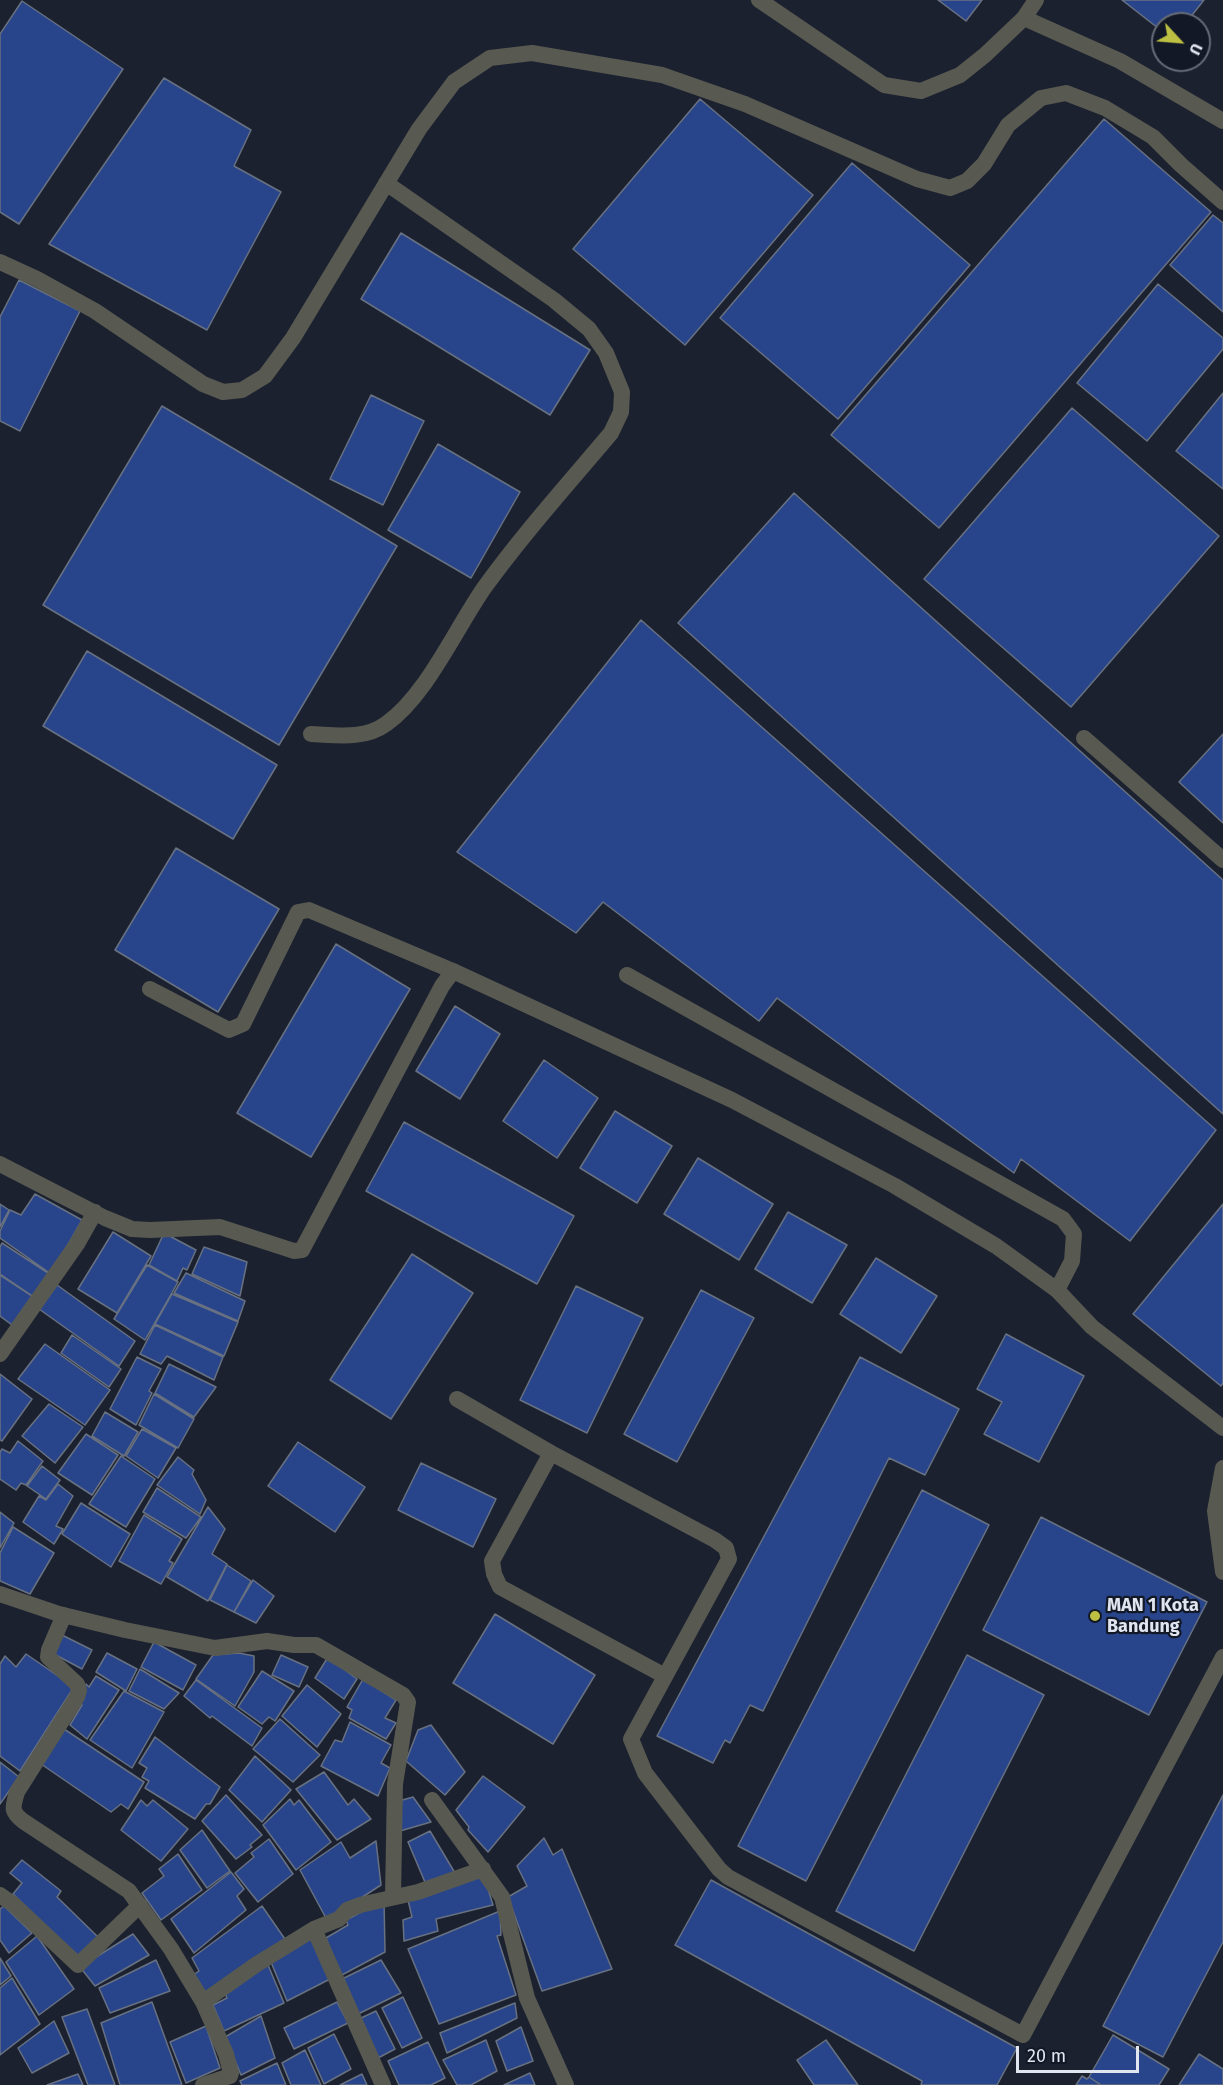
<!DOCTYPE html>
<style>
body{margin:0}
#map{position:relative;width:1223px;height:2085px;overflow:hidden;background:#1b212f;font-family:"Fira Sans",sans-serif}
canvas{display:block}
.north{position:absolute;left:1151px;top:12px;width:60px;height:60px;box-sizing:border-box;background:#121825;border:2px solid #656a76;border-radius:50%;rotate:116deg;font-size:16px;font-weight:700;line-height:24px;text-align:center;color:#e1e5ef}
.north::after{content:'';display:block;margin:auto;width:21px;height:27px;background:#bdbf43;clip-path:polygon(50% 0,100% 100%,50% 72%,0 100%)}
.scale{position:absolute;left:1016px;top:2046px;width:123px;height:27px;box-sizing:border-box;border:3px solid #e1e5ef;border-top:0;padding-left:8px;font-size:18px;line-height:21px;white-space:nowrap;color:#e1e5ef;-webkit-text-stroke:4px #121825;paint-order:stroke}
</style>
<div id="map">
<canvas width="1223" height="2085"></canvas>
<div class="north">U</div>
<div class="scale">20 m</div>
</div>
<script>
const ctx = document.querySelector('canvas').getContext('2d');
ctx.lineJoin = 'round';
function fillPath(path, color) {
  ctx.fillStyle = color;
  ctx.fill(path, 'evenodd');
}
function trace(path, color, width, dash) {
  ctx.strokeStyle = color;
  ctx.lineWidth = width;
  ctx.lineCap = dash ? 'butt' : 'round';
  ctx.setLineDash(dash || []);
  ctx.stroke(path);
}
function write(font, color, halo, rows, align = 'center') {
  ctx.font = font + ' "Fira Sans",sans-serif';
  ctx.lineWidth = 4.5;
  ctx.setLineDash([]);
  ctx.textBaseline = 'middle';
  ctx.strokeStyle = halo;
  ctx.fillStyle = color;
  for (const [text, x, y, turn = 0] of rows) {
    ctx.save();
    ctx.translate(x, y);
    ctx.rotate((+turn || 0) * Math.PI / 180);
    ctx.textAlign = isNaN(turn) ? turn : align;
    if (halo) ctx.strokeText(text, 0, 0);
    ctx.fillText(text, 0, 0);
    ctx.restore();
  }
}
const building = new Path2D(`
 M938,0H982L966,21Z
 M1122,0H1204L1185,24H1163V32Z
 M22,1L123,69L19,224L0,212V34Z
 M164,78L251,130L234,166L281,192L207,330L49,244Z
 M700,99L813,195L685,345L573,249Z
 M1104,119L1211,212L939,528L831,435Z
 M852,163L970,265L838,419L720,318Z
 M1213,215L1223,223V312L1170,265Z
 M401,233L590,350L550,415L361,299Z
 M19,280L80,311L20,431L0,421V317Z
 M1158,284L1223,338V349L1147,441L1077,383Z
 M1223,393V489L1176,451Z
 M371,395L424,421L383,505L330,479Z
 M162,406L397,546L279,745L43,605Z
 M1072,408L1219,536L1071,707L924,579Z
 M438,444L520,492L471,578L388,530Z
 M794,493L1223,880V1114L678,623Z
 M641,620L1216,1130L1130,1241L1021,1159L1014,1173L777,998L759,1021L603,902L576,933L457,852Z
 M87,651L277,765L233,839L43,726Z
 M1223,734V823L1179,782Z
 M176,848L279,909L218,1012L115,950Z
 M336,944L410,989L311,1157L237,1113Z
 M455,1006L500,1034L460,1099L416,1071Z
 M544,1060L598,1098L557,1158L503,1121Z
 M615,1111L672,1146L637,1203L580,1168Z
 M404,1122L574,1216L537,1284L366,1191Z
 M698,1158L773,1204L739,1260L664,1214Z
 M35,1194L82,1220L51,1274L0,1238V1231L10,1210L21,1215Z
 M0,1204L9,1210L0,1227Z
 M1223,1204V1383L1221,1386L1133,1314Z
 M788,1212L847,1245L812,1303L755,1269Z
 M113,1232L151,1256L117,1313L78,1289Z
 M164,1233L196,1250L187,1270L183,1268L177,1281L149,1265Z
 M2,1243L48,1273L34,1297L0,1274V1247Z
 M204,1247L247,1262L240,1296L192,1274Z
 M412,1254L473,1293L391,1419L330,1380Z
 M876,1258L937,1296L901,1353L840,1314Z
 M147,1265L178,1282L145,1340L114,1319Z
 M186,1273L245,1301L238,1321L174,1293Z
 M0,1275L32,1296L12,1325L0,1316Z
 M57,1285L135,1341L119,1366L39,1309Z
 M576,1286L643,1318L587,1433L520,1400Z
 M701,1290L754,1318L677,1462L624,1434Z
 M172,1294L238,1322L224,1356L155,1324Z
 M155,1325L223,1357L214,1380L167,1356L161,1364L140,1354Z
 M1006,1334L1084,1376L1039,1462L984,1434L1002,1402L977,1389Z
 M72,1335L121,1369L109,1387L61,1353Z
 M45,1344L110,1390L85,1425L18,1379Z
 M137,1357L161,1369L149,1391L152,1393L136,1425L110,1409Z
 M860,1357L959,1409L925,1475L889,1458L763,1711L750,1705L730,1743L725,1740L713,1763L657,1736Z
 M169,1364L216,1387L194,1417L155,1393Z
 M0,1374L32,1399L2,1441L0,1440Z
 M154,1394L194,1419L178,1448L139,1425Z
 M49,1404L83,1427L55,1463L22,1436Z
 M105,1412L138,1432L124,1456L92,1436Z
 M142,1429L176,1448L158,1478L126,1456Z
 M86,1434L118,1455L92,1495L58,1473Z
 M18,1441L43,1461L26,1485L21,1483L16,1490L0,1479V1452L2,1449L10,1453Z
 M298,1442L365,1487L335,1532L268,1486Z
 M121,1456L155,1479L126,1527L89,1504Z
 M178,1457L194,1470L192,1474L206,1500L200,1514L157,1485Z
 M421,1463L496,1499L473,1547L398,1510Z
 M42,1466L60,1480L46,1499L27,1486Z
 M58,1484L73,1496L56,1526L63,1529L54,1544L23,1522L39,1496L46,1500Z
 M157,1488L201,1517L186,1538L143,1512Z
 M922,1490L989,1525L806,1881L738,1846Z
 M81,1503L130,1534L111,1567L62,1534Z
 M208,1507L225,1529L212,1554L227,1564L208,1601L167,1577Z
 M0,1512L14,1523L0,1548Z
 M144,1515L182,1539L169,1561L173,1563L161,1584L119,1561Z
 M1041,1517L1207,1602L1149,1715L983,1630Z
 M13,1527L54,1553L30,1594L0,1581V1553Z
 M227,1565L251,1581L234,1612L210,1600Z
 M253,1580L274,1596L256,1623L234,1612Z
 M495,1614L595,1675L553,1744L453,1683Z
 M62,1635L92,1650L82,1669L52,1653Z
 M154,1642L196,1665L183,1690L141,1667Z
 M107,1653L137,1669L126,1691L96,1672Z
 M239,1653L254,1656V1672L235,1706L196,1679L213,1655Z
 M26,1654L74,1687L20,1771L0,1756V1664L5,1656L16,1667Z
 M281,1655L308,1667L299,1687L272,1675Z
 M967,1655L1044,1695L914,1951L836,1911Z
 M328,1657L357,1679L344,1699L315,1678Z
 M140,1669L179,1693L164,1709L129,1691Z
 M262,1671L294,1691L275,1721L269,1717L262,1724L238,1707Z
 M96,1676L119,1690L87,1739L70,1725L82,1705L77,1701L86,1684L89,1687Z
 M363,1679L396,1700L385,1718L396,1723L386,1739L349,1718L352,1710L347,1707Z
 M196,1680L262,1728L252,1746L212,1716L210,1718L184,1696Z
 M307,1685L341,1714L317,1747L282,1716Z
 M124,1691L164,1712L132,1768L90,1740Z
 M280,1719L320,1755L293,1782L253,1749Z
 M350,1722L391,1745L381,1763L390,1768L378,1796L321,1766L335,1740L342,1742Z
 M431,1725L465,1772L445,1795L406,1761L418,1730Z
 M64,1729L144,1782L128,1809L121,1804L111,1812L41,1764Z
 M155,1737L220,1787L210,1804H206L195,1819L145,1788L149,1781L142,1777L147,1768L139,1763Z
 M255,1756L291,1790L262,1822L229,1790Z
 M0,1762L19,1777L0,1804Z
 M324,1772L348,1805L354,1799L371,1819L337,1840L296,1789Z
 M483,1776L525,1807L488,1852L468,1830L469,1827L456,1810Z
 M226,1795L262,1835L250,1845L252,1847L236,1859L202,1821Z
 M1223,1795V1942L1163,2057L1103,2026Z
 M413,1797L431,1822L400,1831L399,1801Z
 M290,1799L294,1805L299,1800L331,1842L296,1870L263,1825Z
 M141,1800L147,1806L153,1800L188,1829L161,1861L121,1830Z
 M202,1830L230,1871L207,1888L180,1850Z
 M430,1831L455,1873L427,1887L408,1842Z
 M544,1838L553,1855L562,1849L612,1969L542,1991L508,1897L527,1886L517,1866Z
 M269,1839L293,1874L258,1902L235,1873L254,1857L251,1853Z
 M376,1841L381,1885L327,1920L300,1870L341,1842L350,1858Z
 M178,1854L202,1890L161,1920L142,1893L164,1876L159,1869Z
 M22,1860L61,1891L57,1897L99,1938L81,1960L13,1894L22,1883L10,1873Z
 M231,1872L244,1889L237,1896L246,1910L194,1953L171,1919Z
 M484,1876L493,1905L436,1919L438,1931L404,1941L403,1920L412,1917L408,1900Z
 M711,1880L1017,2048L997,2085H921L922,2081L675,1945Z
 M384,1900L385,1952L340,1976L326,1938L348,1925L346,1920Z
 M4,1906L32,1933L9,1953L0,1940V1909Z
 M262,1906L287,1942L206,1997L193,1975L199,1971L192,1958Z
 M500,1911L501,1935L497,1936L516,1995L439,2024L408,1949Z
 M133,1934L149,1955L95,1986L80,1967Z
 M315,1935L332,1978L287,2001L271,1962Z
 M37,1936L74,1989L39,2015L6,1962Z
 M0,1958L11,1976L0,1985Z
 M156,1960L170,1991L110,2013L99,1988Z
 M381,1960L401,1993L356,2015L340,1980Z
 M268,1965L284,2003L224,2031L213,2005L227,1998L224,1990Z
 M12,1978L40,2024L0,2055V1988Z
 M403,1997L422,2038L402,2048L382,2008Z
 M152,2002L182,2085H120L101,2023Z
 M337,2002L348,2023L294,2049L284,2028Z
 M515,2003L517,2018L447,2053L440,2033Z
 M87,2009L115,2085H88L62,2017Z
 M376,2011L395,2049L378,2058L359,2019Z
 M261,2016L275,2058L241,2075L225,2037Z
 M54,2021L69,2053L32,2073L18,2048Z
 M206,2026L220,2068L186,2083L170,2042Z
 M521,2027L533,2061L507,2071L496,2041Z
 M334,2034L351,2069L324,2084L308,2048Z
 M1113,2035L1169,2069L1159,2085H1101L1089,2077Z
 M486,2040L497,2071L471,2085H457L443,2060Z
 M826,2040L858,2085H814L797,2060Z
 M428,2042L445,2078L431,2085H399L388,2061Z
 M305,2050L321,2085H291L282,2063Z
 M1199,2054L1223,2069V2085H1179Z
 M277,2063L286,2085H242L240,2081Z
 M530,2073L535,2085H504Z
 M78,2074L83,2085H47Z
 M362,2074L367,2085H340Z
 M1082,2076L1087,2079L1089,2077L1101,2085H1076Z`);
fillPath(building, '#28458b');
trace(building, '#687181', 1.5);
trace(new Path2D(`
 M0,262L37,279L95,311L203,384L223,392L242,390L265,376L293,338L419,129L454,82L490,58L532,53L662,75L745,104L917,179L950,188L967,181L984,164L1008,125L1041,98L1066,93L1105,108L1153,137L1181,165L1223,202
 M311,734C336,735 364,740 386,724C426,696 455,630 484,588C523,534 568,484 611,433L621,412L622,392L606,353L589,329L554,300L386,183
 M1084,738L1223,860
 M627,975L1063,1219L1074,1234L1072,1261L1057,1290
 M150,989L229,1030L243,1024L298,912L309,910L453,971
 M457,1399L551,1453L715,1540L726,1548L729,1559L631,1739L645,1773L719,1869L728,1877L1023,2035L1223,1657
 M551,1453L492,1561L494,1574L500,1587L665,1676
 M1223,1468L1215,1511L1223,1572`), '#585951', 16);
trace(new Path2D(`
 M759,0L884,85L921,91L960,75L985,55L1024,18L1036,0
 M1024,18L1120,61L1223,121
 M0,1164L105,1218L132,1229L150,1230L220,1227L294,1251L302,1250L442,986L453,971L732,1100L895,1186L996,1246L1057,1290L1092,1327L1223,1428
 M0,1354L77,1244L95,1212
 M0,1594L59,1614L125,1630L215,1648L267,1641L294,1645H316L403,1695L408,1702L395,1784L393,1897
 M64,1615L49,1650L48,1657L77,1684L79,1690L77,1697L17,1792C13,1807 10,1811 23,1821L129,1891L171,1949L203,2002
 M432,1800L502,1897L527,1998L566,2085
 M0,1895L13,1904L78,1965L140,1905
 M314,1929L383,2085
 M203,2085L230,2076L231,2073L226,2054L203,2002L257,1964L314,1929L339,1919L347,1910L360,1905L418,1892L483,1869`), '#585951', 16);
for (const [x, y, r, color] of [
 [1095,1616,6,"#bdbf43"]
]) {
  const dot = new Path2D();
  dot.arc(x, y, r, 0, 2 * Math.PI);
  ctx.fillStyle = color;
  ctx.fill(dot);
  trace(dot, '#121825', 2);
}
write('bold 18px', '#e1e5ef', '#121825', [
 ["MAN 1 Kota",1107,1606],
 ["Bandung",1107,1627]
], 'left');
</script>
